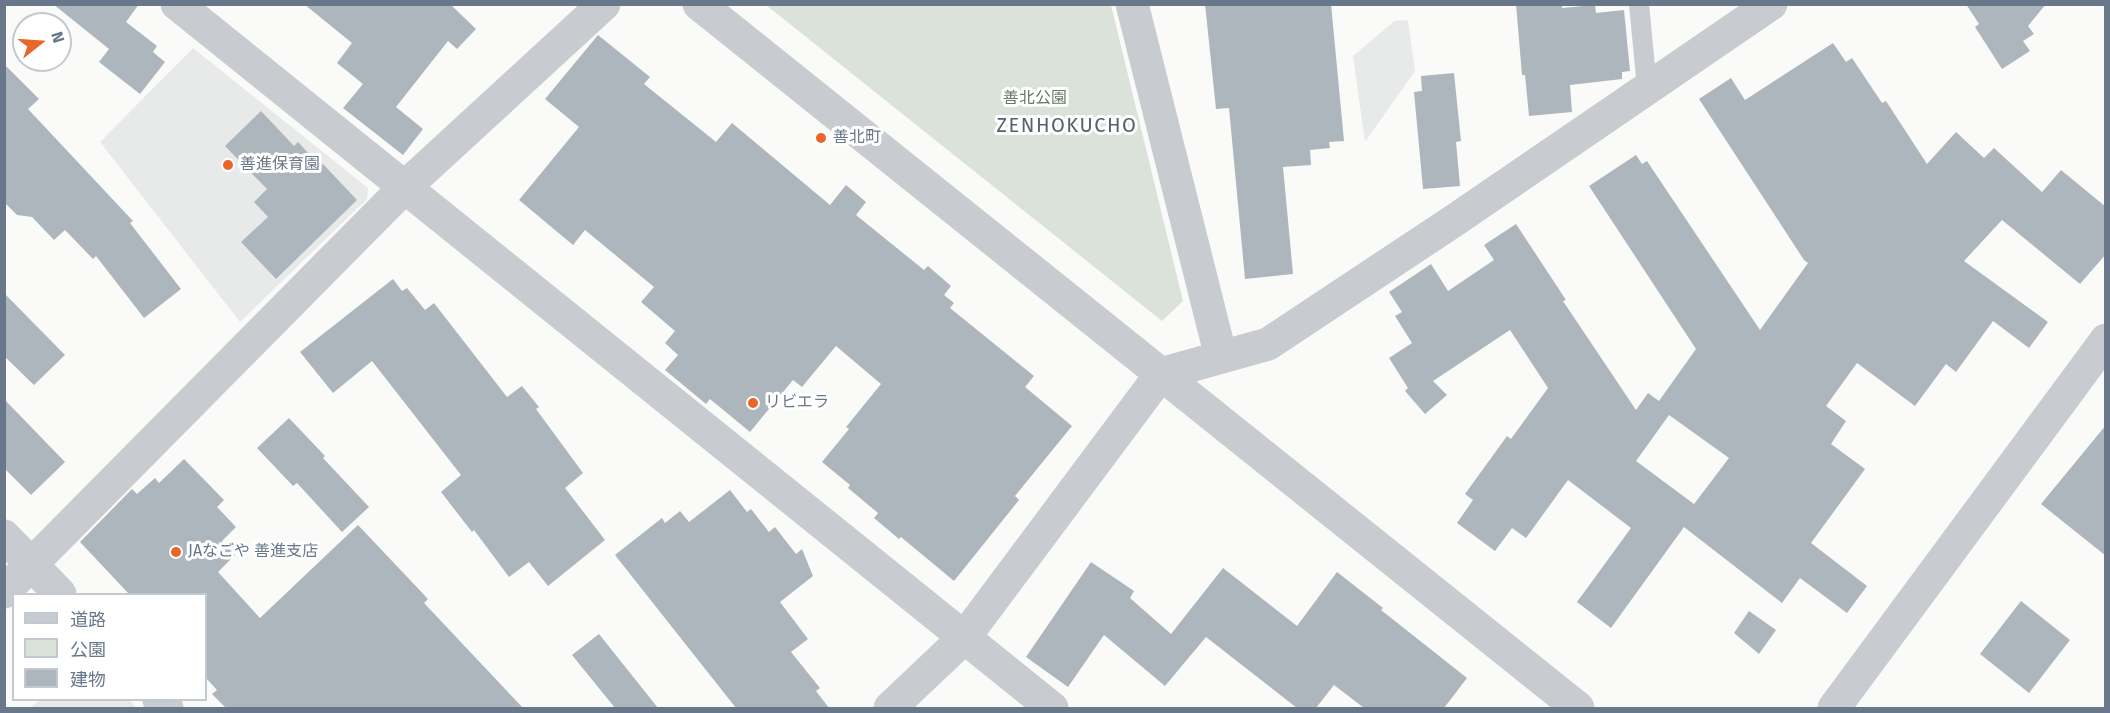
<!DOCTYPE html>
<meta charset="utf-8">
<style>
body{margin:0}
#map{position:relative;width:2110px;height:713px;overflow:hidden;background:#fafaf8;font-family:"Fira Sans","Noto Sans JP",sans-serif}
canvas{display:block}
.frame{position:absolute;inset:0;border:6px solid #68788a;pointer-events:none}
.legend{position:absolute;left:12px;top:593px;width:195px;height:108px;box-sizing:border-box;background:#fff;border:2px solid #c3c9d0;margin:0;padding:8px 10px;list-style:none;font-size:18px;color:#68788a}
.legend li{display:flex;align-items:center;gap:12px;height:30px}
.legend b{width:30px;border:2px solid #c3c9d0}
.north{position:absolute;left:12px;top:12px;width:60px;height:60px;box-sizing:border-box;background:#fff;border:2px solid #c3c9d0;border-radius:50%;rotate:73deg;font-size:16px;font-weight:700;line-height:24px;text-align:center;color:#68788a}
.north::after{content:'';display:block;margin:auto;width:21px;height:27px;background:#e96528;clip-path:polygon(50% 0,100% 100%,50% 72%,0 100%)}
</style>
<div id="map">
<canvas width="2110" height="713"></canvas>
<div class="frame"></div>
<ul class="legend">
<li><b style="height:8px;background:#c8cbcf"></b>道路</li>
<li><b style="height:16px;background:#dbe2d9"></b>公園</li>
<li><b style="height:16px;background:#aeb6bd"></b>建物</li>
</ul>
<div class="north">N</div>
</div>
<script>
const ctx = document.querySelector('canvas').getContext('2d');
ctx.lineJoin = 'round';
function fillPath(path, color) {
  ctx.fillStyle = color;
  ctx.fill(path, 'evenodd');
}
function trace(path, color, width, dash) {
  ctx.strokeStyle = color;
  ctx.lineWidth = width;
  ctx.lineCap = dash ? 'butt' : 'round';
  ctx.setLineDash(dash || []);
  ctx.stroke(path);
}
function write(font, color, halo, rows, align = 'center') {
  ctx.font = font + ' "Fira Sans","Noto Sans JP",sans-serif';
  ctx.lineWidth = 6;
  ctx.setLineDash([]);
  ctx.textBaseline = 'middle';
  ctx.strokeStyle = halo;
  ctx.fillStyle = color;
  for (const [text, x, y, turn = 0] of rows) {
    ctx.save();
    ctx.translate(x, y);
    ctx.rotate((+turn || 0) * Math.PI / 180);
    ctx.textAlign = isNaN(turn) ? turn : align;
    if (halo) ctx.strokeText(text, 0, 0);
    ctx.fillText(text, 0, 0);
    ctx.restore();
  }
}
fillPath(new Path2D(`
 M1408,20L1415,71L1365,142L1353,56L1394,21Z
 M193,48L368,188L367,199L240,322L100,142Z
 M40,700H129L137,708H30Z`), '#e8e9e9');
fillPath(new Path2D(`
 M766,5H1111L1183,301L1162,321Z`), '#dbe2d9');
fillPath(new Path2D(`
 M53,4H139L126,22L157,46L153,52L165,62L140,94L99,62L109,49Z
 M304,4H450L476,29L457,49L448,41L396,107L423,129L403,155L343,108L363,84L337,63L352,43Z
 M1205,4H1331L1344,141L1329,142L1330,148L1310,150L1311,165L1283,167L1293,274L1245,279L1229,108L1216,109Z
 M1516,4H1562V8L1595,5L1596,13L1624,10L1630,71L1622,72V79L1570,85L1572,112L1529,116L1525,75H1522Z
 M1966,4H2046L2028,26L2034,34L2023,41L2030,51L2002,69L1975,27L1979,24Z
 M598,35L650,77L644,84L716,142L732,123L830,205L846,185L866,202L856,215L924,270L928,266L951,286L944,295L954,303L950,308L1034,376L1025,387L1072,426L1015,496L1019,500L954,581L901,537L899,539L874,518L878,513L848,488L850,485L822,462L849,429L846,427L881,384L836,346L802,387L793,380L750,432L710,399L706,404L665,370L678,355L665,343L675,331L641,302L654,287L585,230L573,245L519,200L579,127L545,99Z
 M1833,43L1846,62L1852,58L1882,103L1886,101L1927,164L1956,132L1984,158L1994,148L2042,192L2061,170L2106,207V254L2080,284L2002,220L1964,261L2048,322L2029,348L1993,321L1956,372L1946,364L1915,406L1857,363L1826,406L1846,421L1831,444L1865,469L1811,543L1867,586L1847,613L1800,578L1782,603L1684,527L1611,628L1577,602L1631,528L1568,480L1526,538L1512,528L1495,551L1457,523L1473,500L1465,494L1507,436L1511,439L1548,388L1510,330L1433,381L1447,395L1425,414L1405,391L1408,388L1389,358L1412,343L1395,316L1402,312L1389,292L1431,264L1448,291L1494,260L1484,245L1516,224L1566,300L1563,301L1636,410L1648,393L1659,401L1696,349L1589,186L1636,155L1642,164L1647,161L1760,330L1808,263L1804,260L1699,99L1731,78L1745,100ZM1669,415L1729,458L1694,504L1636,461Z
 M4,64L39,99L28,109L133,221L130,223L181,289L144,318L96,256L93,259L65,230L54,240L32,217L17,215L4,202Z
 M1454,73L1461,141L1456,142L1460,186L1423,189L1414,92L1422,91L1421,76Z
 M261,111L294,146L298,142L320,166L323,164L357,200L276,279L241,242L268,217L254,202L267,189L225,146Z
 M393,279L402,291L407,288L425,310L434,303L507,397L522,386L539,407L536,409L583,473L565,488L605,540L548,586L529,562L509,577L474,530L472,532L441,492L461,475L372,361L333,393L300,352Z
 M4,293L65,355L34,385L4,356Z
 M4,399L65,462L31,495L4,468Z
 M289,418L325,456L323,458L369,507L342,532L297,483L293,486L257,448Z
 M2106,425V556L2041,504Z
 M184,459L224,500L217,507L236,527L222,541L235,555L218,572L260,618L358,525L428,599L424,603L523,708H226L212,694L217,690L206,678V594H129L80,542L132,489L137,494L155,478L159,483Z
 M730,490L747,512L751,509L769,532L775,527L796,554L802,549L813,576L780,602L808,639L791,652L820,688L816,691L829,708H736L615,555L662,518L665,523L680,511L689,522Z
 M1091,562L1134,591L1130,598L1171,634L1223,568L1297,626L1337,572L1383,608L1381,610L1467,678L1444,708H1364L1334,685L1316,708H1297L1206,637L1165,686L1104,635L1068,687L1026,657Z
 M2021,601L2070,640L2029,693L1980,654Z
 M1749,611L1776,630L1759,654L1734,633Z
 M599,634L658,708H615L572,655Z`), '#aeb6bd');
trace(new Path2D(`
 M1639,4L1647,88`), '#c8cbcf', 20);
trace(new Path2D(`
 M177,4L1052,708
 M1132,4L1221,357
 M1161,374L1268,344L1455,220L1771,4
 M4,536L60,594
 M4,592L405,187L604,4
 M159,700L167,708`), '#c8cbcf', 33);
trace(new Path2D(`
 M699,4L1578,708
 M890,708L964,638L1161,374
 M1834,708L2106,340`), '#c8cbcf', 33);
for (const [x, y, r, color] of [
 [821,138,6,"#e96528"],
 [228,165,6,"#e96528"],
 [753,403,6,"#e96528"],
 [176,552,6,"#e96528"]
]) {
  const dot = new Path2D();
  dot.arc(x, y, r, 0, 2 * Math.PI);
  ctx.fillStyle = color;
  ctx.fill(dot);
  trace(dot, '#fff', 2);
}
write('16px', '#667a63', '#fff', [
 ["善北公園",1035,99]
]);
write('16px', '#68788a', '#fff', [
 ["善北町",833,138],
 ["善進保育園",240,165],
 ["リビエラ",765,403],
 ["JAなごや 善進支店",188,552]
], 'left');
ctx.letterSpacing = '1.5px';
write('20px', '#56626e', '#fff', [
 ["ZENHOKUCHO",1067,126]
]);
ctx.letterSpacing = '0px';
</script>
